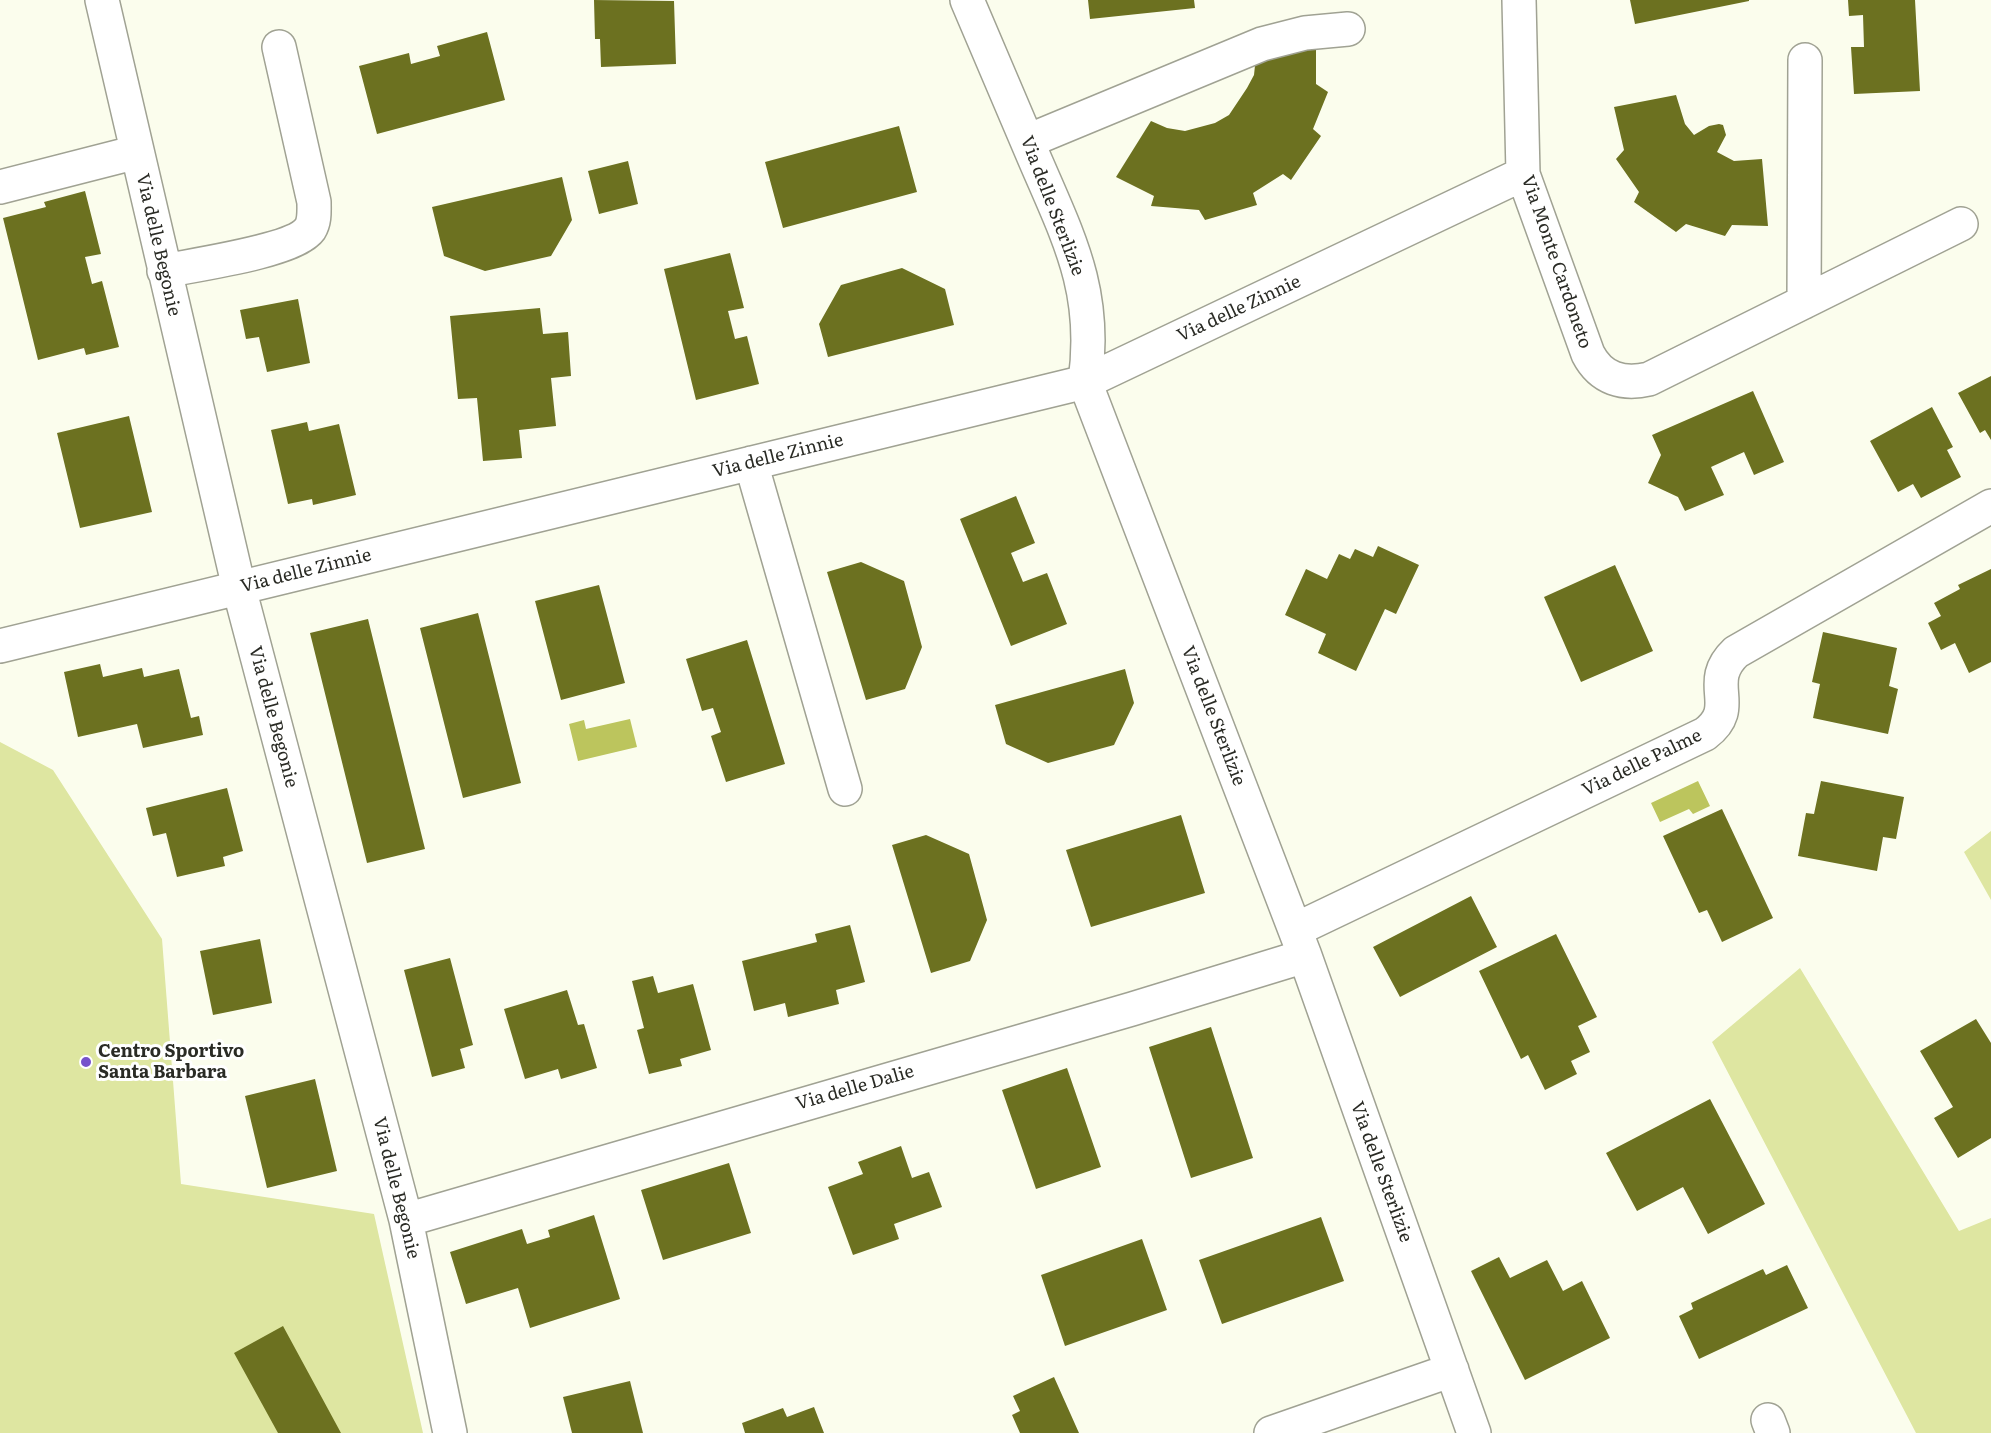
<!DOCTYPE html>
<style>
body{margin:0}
canvas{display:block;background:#fbfded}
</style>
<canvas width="1991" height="1433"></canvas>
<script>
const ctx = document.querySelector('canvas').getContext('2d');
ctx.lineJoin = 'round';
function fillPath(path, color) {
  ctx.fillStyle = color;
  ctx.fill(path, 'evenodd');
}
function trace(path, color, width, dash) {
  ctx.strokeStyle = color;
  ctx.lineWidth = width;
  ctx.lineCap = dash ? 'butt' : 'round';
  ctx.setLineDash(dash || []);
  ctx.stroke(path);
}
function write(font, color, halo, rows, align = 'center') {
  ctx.font = font + ' Literata,serif';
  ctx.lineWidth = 6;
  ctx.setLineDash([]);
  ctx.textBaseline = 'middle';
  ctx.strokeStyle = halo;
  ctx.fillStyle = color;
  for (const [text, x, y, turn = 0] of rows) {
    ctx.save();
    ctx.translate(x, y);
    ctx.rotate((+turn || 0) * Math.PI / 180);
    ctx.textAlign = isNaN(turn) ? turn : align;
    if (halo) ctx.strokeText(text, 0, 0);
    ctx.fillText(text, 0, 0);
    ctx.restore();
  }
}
fillPath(new Path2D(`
 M0,742L53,770L162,939L181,1184L374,1214L423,1433H0Z
 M1991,831V900L1964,852Z
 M1800,968L1959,1231L1991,1218V1433H1916L1712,1042Z`), '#dee6a1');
fillPath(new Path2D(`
 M630,719L637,747L578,761L569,724L584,720L586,729Z
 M1698,781L1710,806L1693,814L1689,809L1660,822L1651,803Z`), '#bcc55d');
fillPath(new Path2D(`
 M594,0L674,1L676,64L601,67L600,39H595Z
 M1088,0H1194L1195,8L1090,19Z
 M1630,0H1749V1L1635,24Z
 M1848,0H1915L1920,91L1854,94L1851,47H1864L1863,15L1849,16Z
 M487,32L505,100L377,134L359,66L409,53L411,64L440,56L437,46Z
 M1316,49V84L1328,92L1313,129L1321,136L1291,180L1283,174L1253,193L1257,205L1205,220L1199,210L1151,206L1154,196L1116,177L1151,121L1167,128L1185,131L1215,123L1229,115L1247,88L1254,75L1256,56Z
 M1676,95L1685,124L1694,135L1709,126L1719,124L1723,125L1726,135L1717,152L1734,161L1762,159L1768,226L1732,225L1725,236L1686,224L1676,232L1634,202L1639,192L1616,159L1624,150L1614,107Z
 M899,126L917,192L783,228L765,162Z
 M628,161L638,204L599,214L588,171Z
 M562,177L572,220L551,256L485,271L444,256L432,207Z
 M85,191L101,254L85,257L92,284L102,281L119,347L86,355L84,348L38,360L3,218L46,207L44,202Z
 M730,253L744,308L728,311L735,339L747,336L759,384L696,400L664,269Z
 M902,268L945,289L954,325L828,357L819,324L841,285Z
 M298,299L310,363L267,372L259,337L246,339L240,310Z
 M540,308L543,334L568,332L571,376L551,378L556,426L519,430L522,458L483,461L477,398L458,399L450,316Z
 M1991,376V440L1985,430L1980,433L1958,393Z
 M1753,391L1784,462L1754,475L1744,452L1711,467L1724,495L1685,511L1678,497L1648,483L1661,455L1652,435Z
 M1932,407L1953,447L1947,450L1961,477L1921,498L1913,484L1898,492L1870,441Z
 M129,416L152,512L80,528L57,433Z
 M307,422L309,431L339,424L356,495L313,505L312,499L288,504L271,430Z
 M1016,496L1035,543L1011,553L1023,582L1047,573L1067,624L1011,646L960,519Z
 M1378,546L1419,565L1396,614L1385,609L1356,671L1318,653L1326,634L1285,615L1306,569L1327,579L1339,554L1350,559L1355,549L1373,557Z
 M861,562L904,581L922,647L905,689L866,700L827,572Z
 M1615,565L1653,651L1581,682L1544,597Z
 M1991,569V662L1969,673L1955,643L1941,650L1928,623L1941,616L1934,603L1960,589L1958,585Z
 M599,585L625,683L561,700L535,601Z
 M478,613L521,783L463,798L420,628Z
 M368,619L425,849L367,863L310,633Z
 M1823,632L1897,648L1889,686L1898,689L1888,734L1813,718L1820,684L1812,682Z
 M747,640L785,764L726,782L711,736L721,732L713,708L702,711L686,659Z
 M100,664L103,677L142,668L144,677L179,669L191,718L199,716L203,735L143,748L137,724L78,737L64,672Z
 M1125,669L1134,703L1114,745L1048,763L1006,744L995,705Z
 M1821,781L1904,797L1896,839L1883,837L1877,871L1798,856L1806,813L1814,814Z
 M227,788L243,851L223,857L225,866L177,877L166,833L153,836L146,808Z
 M1722,809L1773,918L1722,942L1707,910L1699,913L1663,836Z
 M1181,815L1205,893L1091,927L1066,850Z
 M926,835L969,854L987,920L970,961L931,973L892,845Z
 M1471,896L1497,947L1400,997L1373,947Z
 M850,925L865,982L836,990L839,1004L788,1017L785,1003L754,1011L742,961L817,942L815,934Z
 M1556,934L1597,1017L1578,1026L1590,1052L1571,1061L1577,1074L1545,1090L1528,1055L1521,1059L1479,971Z
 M260,939L272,1003L213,1015L200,951Z
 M450,958L473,1045L460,1049L465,1068L432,1077L404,970Z
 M653,976L658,993L693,984L711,1050L680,1059L682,1066L649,1074L637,1030L644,1028L632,981Z
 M567,990L578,1025L584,1024L597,1068L561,1079L558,1069L525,1079L504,1009Z
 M1976,1019L1991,1043V1138L1958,1158L1934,1118L1953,1107L1920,1051Z
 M1211,1027L1253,1158L1191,1178L1149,1047Z
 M1067,1068L1101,1167L1036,1189L1002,1090Z
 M315,1079L337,1171L267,1188L245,1096Z
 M1710,1099L1765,1204L1708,1234L1683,1187L1637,1211L1606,1153Z
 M901,1146L912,1178L929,1172L942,1207L894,1224L899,1239L853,1255L828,1187L863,1174L858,1162Z
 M729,1163L751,1233L663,1260L641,1190Z
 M594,1215L620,1299L530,1328L518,1288L466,1304L450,1252L522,1229L527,1244L550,1237L548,1230Z
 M1321,1217L1344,1281L1222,1324L1199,1260Z
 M1142,1239L1167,1310L1065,1346L1041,1275Z
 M1499,1257L1510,1278L1547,1260L1563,1291L1582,1281L1610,1338L1525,1380L1471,1271Z
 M1787,1265L1808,1308L1699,1359L1679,1316L1693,1309L1691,1303L1763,1269L1766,1275Z
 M283,1326L341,1433H278L234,1353Z
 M1054,1377L1079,1433H1020L1012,1415L1020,1411L1013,1396Z
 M630,1381L643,1433H572L563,1397Z
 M814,1407L824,1433H745L742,1423L783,1408L787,1417Z`), '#6c7120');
const minor = new Path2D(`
 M102,0L239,588L406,1220L450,1433
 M967,0C989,52 1011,103 1033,155C1068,237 1098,290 1085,382L1305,956L1474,1433
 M1519,0L1523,174L1588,354C1601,379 1623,385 1649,379L1961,224
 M1028,141L1262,44L1305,33L1348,29
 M0,187L137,152
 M164,271C193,265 295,251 310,229C315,221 314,211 314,202L279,47
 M1804,302L1805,60
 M751,463L845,789
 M0,646L1085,382L1523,174
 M1295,930L1705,734C1742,706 1702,684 1736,652L1991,506
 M406,1220L1132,1009L1305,956
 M1768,1420L1773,1433
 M1271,1433L1452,1370`);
trace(minor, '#a0a293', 36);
trace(minor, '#fff', 33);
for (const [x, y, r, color] of [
 [86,1062,6,"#7651cb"]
]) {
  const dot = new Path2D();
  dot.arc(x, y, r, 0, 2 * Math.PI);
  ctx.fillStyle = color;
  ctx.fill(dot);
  trace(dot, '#fff', 2);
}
write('18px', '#2a2b25', '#fff', [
 ["Via delle Sterlizie",1052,206,69],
 ["Via delle Begonie",158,245,77],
 ["Via Monte Cardoneto",1556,262,71],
 ["Via delle Zinnie",1239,309,-25],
 ["Via delle Zinnie",778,456,-14],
 ["Via delle Zinnie",306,571,-14],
 ["Via delle Sterlizie",1213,716,69],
 ["Via delle Begonie",273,717,75],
 ["Via delle Palme",1642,763,-26],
 ["Via delle Dalie",855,1088,-16],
 ["Via delle Sterlizie",1381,1172,70],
 ["Via delle Begonie",396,1188,76]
]);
write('bold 18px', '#2a2b25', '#fff', [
 ["Centro Sportivo",98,1052],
 ["Santa Barbara",98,1073]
], 'left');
</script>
